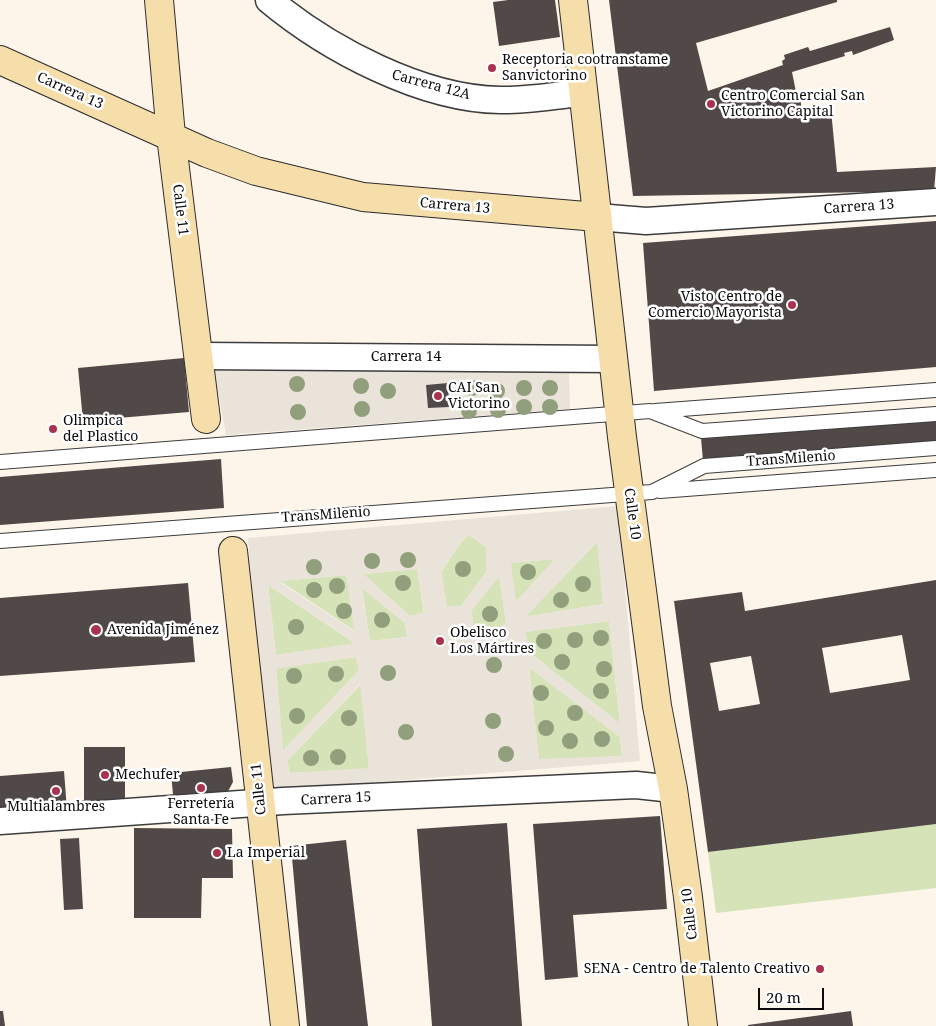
<!DOCTYPE html>
<meta charset="utf-8">
<style>
body{margin:0}
#map{position:relative;width:936px;height:1026px;overflow:hidden;background:#fdf5e9;font-family:"Noto Serif",serif}
canvas{display:block}
.scale{position:absolute;left:758px;top:988px;width:66px;height:22px;box-sizing:border-box;border:2px solid #0a0a0a;border-top:0;padding-left:6px;font-size:15px;line-height:18px;white-space:nowrap;color:#0a0a0a;-webkit-text-stroke:4px #fff;paint-order:stroke}
</style>
<div id="map">
<canvas width="936" height="1026"></canvas>
<div class="scale">20 m</div>
</div>
<script>
const ctx = document.querySelector('canvas').getContext('2d');
ctx.lineJoin = 'round';
function fillPath(path, color) {
  ctx.fillStyle = color;
  ctx.fill(path, 'evenodd');
}
function trace(path, color, width, dash) {
  ctx.strokeStyle = color;
  ctx.lineWidth = width;
  ctx.lineCap = dash ? 'butt' : 'round';
  ctx.setLineDash(dash || []);
  ctx.stroke(path);
}
function write(font, color, halo, rows, align = 'center') {
  ctx.font = font + ' "Noto Serif",serif';
  ctx.lineWidth = 5;
  ctx.setLineDash([]);
  ctx.textBaseline = 'middle';
  ctx.strokeStyle = halo;
  ctx.fillStyle = color;
  for (const [text, x, y, turn = 0] of rows) {
    ctx.save();
    ctx.translate(x, y);
    ctx.rotate((+turn || 0) * Math.PI / 180);
    ctx.textAlign = isNaN(turn) ? turn : align;
    if (halo) ctx.strokeText(text, 0, 0);
    ctx.fillText(text, 0, 0);
    ctx.restore();
  }
}
fillPath(new Path2D(`
 M469,535L486,547V572L461,606L447,607L441,572L462,541Z
 M598,541L603,604L525,617Z
 M555,559L516,602L510,563Z
 M417,569L424,613L410,616L363,574Z
 M347,575L355,631L280,581Z
 M499,576L506,622L491,638H476L471,611Z
 M268,585L356,644L276,655Z
 M362,588L405,623L407,637L370,641Z
 M609,621L620,724L530,653L525,632Z
 M356,657L359,670L283,751L276,668Z
 M529,667L620,737L622,756L539,760Z
 M361,684L369,769L290,773L287,761Z
 M936,824V888L716,913L708,852Z`), '#d6e2b7');
fillPath(new Path2D(`
 M214,370L569,372L570,409L226,435Z
 M618,506L640,761L268,791L248,538ZM469,535L486,547V572L461,606L447,607L441,572L462,541ZM597,542L603,604L525,617ZM555,559L516,601L511,563ZM417,569L424,612L410,616L363,574ZM346,575L354,631L280,582L281,581ZM499,577L506,622L491,638H476L471,611ZM268,585L355,643L276,655ZM362,588L405,623L407,637L370,641ZM609,621L620,723L530,653L525,632ZM356,657L359,670L283,750L276,669ZM529,668L620,737L622,756L539,759ZM360,684L369,768L290,773L287,761Z`), '#eae3da');
fillPath(new Path2D(`
 M508,0H555L560,37L499,46L493,2Z
 M609,0H837V2L696,43L708,91L783,65L782,61L785,59L784,55L808,47L810,51L890,27L894,40L853,55L852,51L844,53L845,56L792,72L797,97L800,96L802,112L831,110L837,172L936,167L934,191L633,196Z
 M936,221V367L654,391L643,243Z
 M184,358L189,412L83,421L78,368Z
 M448,383L449,407L428,408L426,385Z
 M936,420V443L703,461L701,438Z
 M221,459L224,508L0,525V477Z
 M936,580V824L708,852L674,601L742,592L745,611ZM902,635L910,680L830,693L822,648ZM751,656L760,704L719,711L710,663Z
 M188,583L195,662L0,676V598Z
 M84,747H125V804H84Z
 M231,767L233,782L226,795L174,805L171,773Z
 M64,771L67,810L0,814V776Z
 M660,816L667,909L573,915L578,977L545,980L533,824Z
 M507,823L522,1026H432L417,829Z
 M134,828L232,829L233,878H202L201,918H134Z
 M79,838L83,909L64,910L60,839Z
 M346,840L368,1026H307L291,846Z
 M0,1011H3L5,1026H0Z
 M851,1011L853,1026H748V1025Z`), '#514947');
const lane = new Path2D(`
 M655,411L936,390
 M0,462L650,411L702,431L936,414
 M660,491L936,470
 M0,541L652,492L704,466L936,448`);
const street = new Path2D(`
 M269,0C328,49 422,99 500,100C527,101 556,95 583,93
 M597,217L646,221L936,202
 M199,356L613,359
 M0,821L283,801L636,785L673,789`);
const secondary = new Path2D(`
 M159,0L171,136L206,419
 M573,0L622,437L657,706L673,789L688,897L703,1026
 M0,60L207,153L256,171L363,197L597,217
 M233,551L285,1026`);
trace(lane, '#3d3d3d', 16);
trace(street, '#3d3d3d', 29);
trace(secondary, '#2c2c2c', 30);
trace(lane, '#fff', 14);
trace(street, '#fff', 26);
trace(secondary, '#f6deab', 28);
ctx.fillStyle = '#919f7c';
for (const [x, y] of [
 [297,384],
 [361,386],
 [472,388],
 [524,388],
 [550,388],
 [388,391],
 [497,391],
 [524,407],
 [550,407],
 [362,409],
 [498,410],
 [469,411],
 [298,412],
 [408,560],
 [372,561],
 [314,567],
 [463,569],
 [528,572],
 [403,583],
 [583,584],
 [337,586],
 [314,590],
 [561,600],
 [344,611],
 [490,614],
 [382,620],
 [296,627],
 [601,638],
 [575,640],
 [544,641],
 [562,662],
 [494,665],
 [604,669],
 [388,673],
 [336,674],
 [294,676],
 [601,691],
 [541,693],
 [575,713],
 [297,716],
 [349,718],
 [493,721],
 [546,728],
 [406,732],
 [602,739],
 [570,741],
 [506,754],
 [338,757],
 [311,758]
]) {
  ctx.beginPath();
  ctx.arc(x, y, 8, 0, 2 * Math.PI);
  ctx.fill();
}
for (const [x, y, r, color] of [
 [492,68,5,"#a9324f"],
 [711,104,5,"#a9324f"],
 [792,305,5,"#a9324f"],
 [438,396,5,"#a9324f"],
 [53,429,5,"#a9324f"],
 [96,630,6,"#a9324f"],
 [440,641,5,"#a9324f"],
 [105,775,5,"#a9324f"],
 [201,788,5,"#a9324f"],
 [56,791,5,"#a9324f"],
 [217,853,5,"#a9324f"],
 [820,969,5,"#a9324f"]
]) {
  const dot = new Path2D();
  dot.arc(x, y, r, 0, 2 * Math.PI);
  ctx.fillStyle = color;
  ctx.fill(dot);
  trace(dot, '#fff', 2);
}
write('14px', '#0a0a0a', '#fff', [
 ["Receptoria cootranstame",502,60],
 ["Sanvictorino",502,76],
 ["Centro Comercial San",721,96],
 ["Victorino Capital",721,112],
 ["Visto Centro de",782,297,"right"],
 ["Comercio Mayorista",782,313,"right"],
 ["CAI San",448,388],
 ["Victorino",448,404],
 ["Olimpica",63,421],
 ["del Plastico",63,437],
 ["Avenida Jiménez",107,630],
 ["Obelisco",450,633],
 ["Los Mártires",450,649],
 ["Mechufer",115,775],
 ["Ferretería",201,804,"center"],
 ["Santa Fe",201,820,"center"],
 ["Multialambres",56,807,"center"],
 ["La Imperial",227,853],
 ["SENA - Centro de Talento Creativo",810,969,"right"]
], 'left');
write('14px', '#0a0a0a', '#fff', [
 ["Carrera 12A",431,85,15],
 ["Carrera 13",70,91,24],
 ["Carrera 13",455,206,5],
 ["Carrera 13",859,207,-4],
 ["Calle 11",180,210,83],
 ["Carrera 14",406,357],
 ["TransMilenio",791,459,-4],
 ["Calle 10",632,514,82],
 ["TransMilenio",326,515,-4],
 ["Calle 11",259,789,-96],
 ["Carrera 15",336,799,-3],
 ["Calle 10",690,914,-97]
]);
</script>
